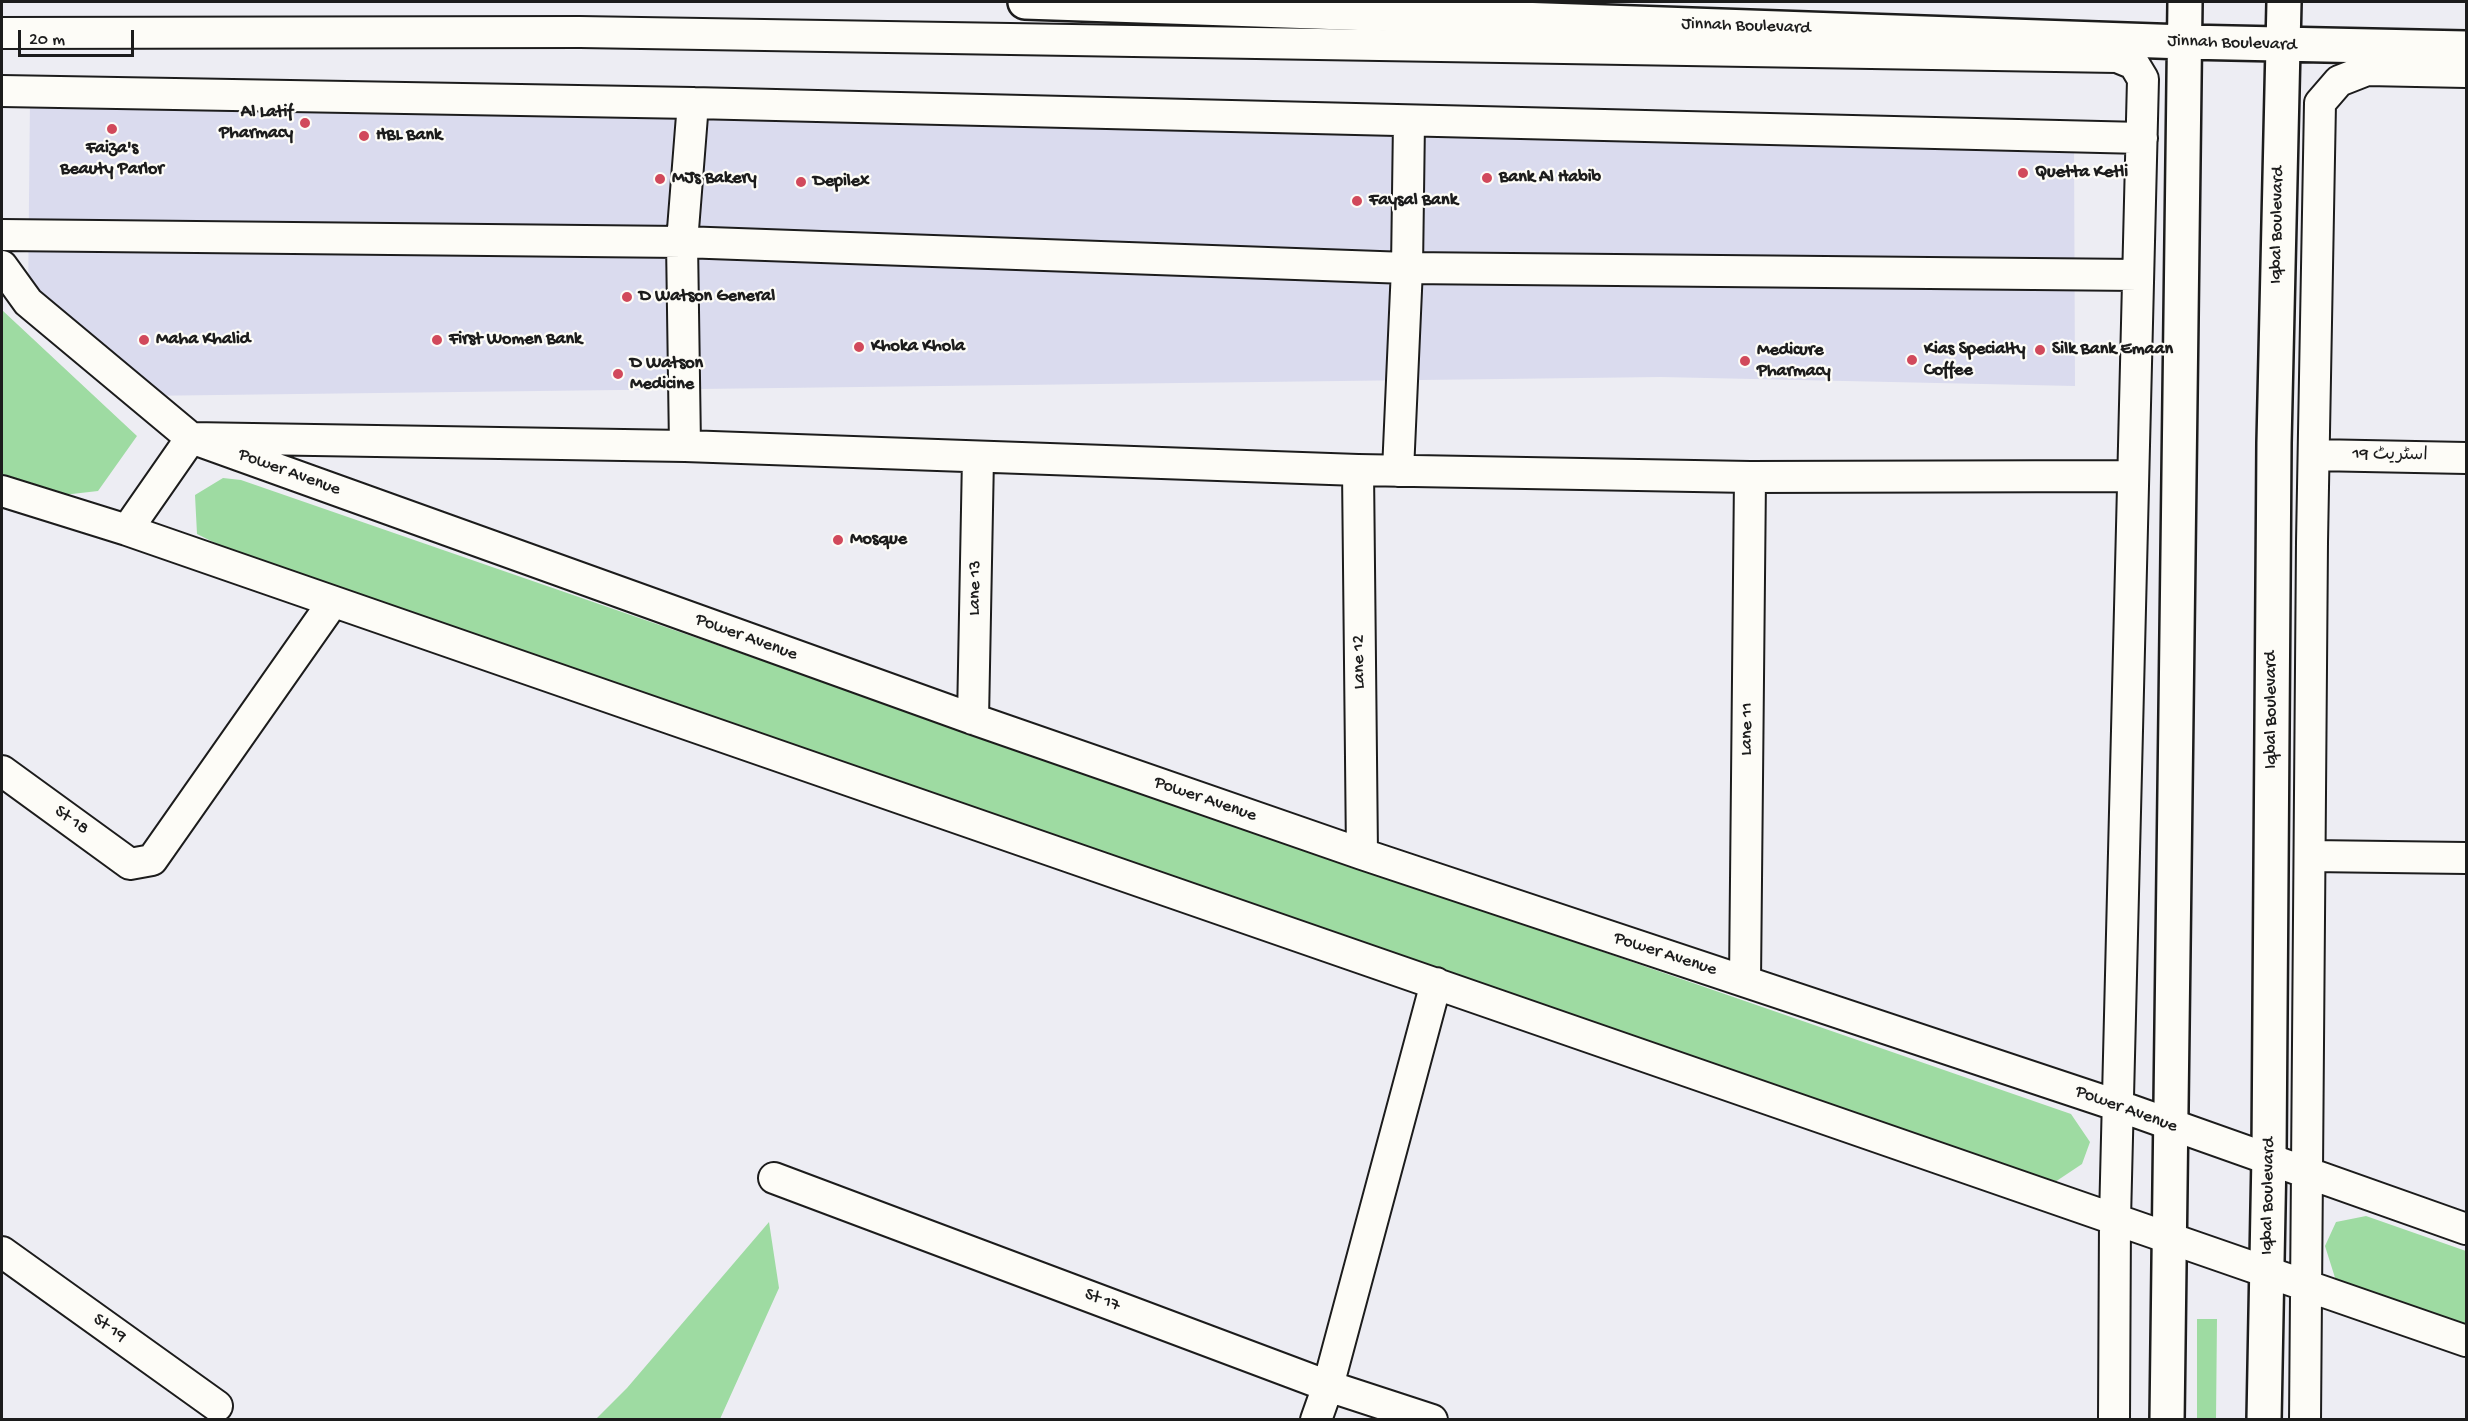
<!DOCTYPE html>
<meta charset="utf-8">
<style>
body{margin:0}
#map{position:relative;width:2468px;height:1421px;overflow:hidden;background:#ededf3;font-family:"Gochi Hand",sans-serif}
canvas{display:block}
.frame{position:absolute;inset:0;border:3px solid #1c1c1c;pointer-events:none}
.scale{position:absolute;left:18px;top:30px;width:116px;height:27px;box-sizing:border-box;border:3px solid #1c1c1c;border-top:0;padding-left:8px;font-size:18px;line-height:21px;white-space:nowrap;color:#1c1c1c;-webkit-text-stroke:4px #fdfcf7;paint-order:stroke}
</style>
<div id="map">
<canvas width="2468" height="1421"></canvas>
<div class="frame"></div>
<div class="scale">20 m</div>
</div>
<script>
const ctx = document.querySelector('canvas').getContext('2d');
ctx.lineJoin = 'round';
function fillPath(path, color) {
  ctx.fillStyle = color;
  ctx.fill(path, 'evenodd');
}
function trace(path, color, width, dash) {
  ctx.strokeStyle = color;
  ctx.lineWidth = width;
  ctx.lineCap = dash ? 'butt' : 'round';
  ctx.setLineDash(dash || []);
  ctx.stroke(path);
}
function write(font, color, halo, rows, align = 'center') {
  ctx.font = font + ' "Gochi Hand","Playpen Sans Arabic",sans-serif';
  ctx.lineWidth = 4.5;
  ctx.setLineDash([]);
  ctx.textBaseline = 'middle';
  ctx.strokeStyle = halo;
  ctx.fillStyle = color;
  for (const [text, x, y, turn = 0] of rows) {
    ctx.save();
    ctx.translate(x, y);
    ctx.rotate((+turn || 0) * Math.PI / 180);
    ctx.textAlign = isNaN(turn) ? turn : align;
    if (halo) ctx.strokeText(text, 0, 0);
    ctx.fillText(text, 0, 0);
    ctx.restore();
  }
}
fillPath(new Path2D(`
 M30,98L2074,140L2075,386L1661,377L138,396L28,302Z`), '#dadbee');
fillPath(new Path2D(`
 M2,310L137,436L98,491L63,495L2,474Z
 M223,478L241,480L2071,1114L2090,1142L2082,1164L2052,1184L261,566L197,534L195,495Z
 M2366,1216L2466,1251V1328L2337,1284L2325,1246L2336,1222Z
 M769,1222L779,1288L720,1419H596L627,1388Z
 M2197,1319H2217L2216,1419H2197Z`), '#9edba2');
const street = new Path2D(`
 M2,33L580,32L2117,57L2134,64L2143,79L2115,1219L2114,1420
 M2,91L693,103L2142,138
 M2,235L682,242L1407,268L2138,275
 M2,266L28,302L191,438L973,719L1362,854L2119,1106L2466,1229
 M685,446L682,242L693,103
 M2314,455L2466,458
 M1358,470L1362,854
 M1398,471L1407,268L1409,121
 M2,491L127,530L2466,1341
 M127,530L191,438L685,446L1358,470L1750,477L2132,476
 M973,719L978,457
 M2,771L130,864L152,860L333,602
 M2311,856L2466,858
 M1745,981L1750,477
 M774,1178L1328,1386L1432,1420
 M2,1252L217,1406
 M1316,1420L1328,1386L1436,983
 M2305,1420L2312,542L2320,103L2339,81L2367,70L2466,72`);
const secondary = new Path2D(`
 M1025,2L2185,42L2466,48
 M2167,1420L2185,2
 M2264,1420L2269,1155L2274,443L2284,2`);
trace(street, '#1c1c1c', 34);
trace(secondary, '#1c1c1c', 38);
trace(street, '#fdfcf7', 30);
trace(secondary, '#fdfcf7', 33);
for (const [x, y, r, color] of [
 [305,123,6,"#d1495b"],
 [112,129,6,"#d1495b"],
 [364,136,6,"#d1495b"],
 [2023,173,6,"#d1495b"],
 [1487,178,6,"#d1495b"],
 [660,179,6,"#d1495b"],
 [801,182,6,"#d1495b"],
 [1357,201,6,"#d1495b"],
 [627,297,6,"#d1495b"],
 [144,340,6,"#d1495b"],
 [437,340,6,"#d1495b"],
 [859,347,6,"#d1495b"],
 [2040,350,6,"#d1495b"],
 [1912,360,6,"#d1495b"],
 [1745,361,6,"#d1495b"],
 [618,374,6,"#d1495b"],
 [838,540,6,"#d1495b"]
]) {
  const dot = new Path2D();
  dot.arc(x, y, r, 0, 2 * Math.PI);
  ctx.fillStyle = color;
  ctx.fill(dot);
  trace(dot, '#fdfcf7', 2);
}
write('18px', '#1c1c1c', '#fdfcf7', [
 ["Jinnah Boulevard",1746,27,2],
 ["Jinnah Boulevard",2232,44,2],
 ["Iqbal Boulevard",2278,225,-89],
 ["اسٹریٹ 19",2390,456,1],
 ["Power Avenue",289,473,20],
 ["Lane 13",976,588,-89],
 ["Power Avenue",746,638,20],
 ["Lane 12",1360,662,-91],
 ["Iqbal Boulevard",2272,710,-90],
 ["Lane 11",1748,729,-89],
 ["Power Avenue",1205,800,19],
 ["St 18",71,821,36],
 ["Power Avenue",1665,955,18],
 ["Power Avenue",2126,1110,20],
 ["Iqbal Boulevard",2269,1196,-89],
 ["St 17",1102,1301,21],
 ["St 19",109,1329,36]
]);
write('bold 18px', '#1c1c1c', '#fdfcf7', [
 ["Al Latif",293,113,"right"],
 ["Pharmacy",293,134,"right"],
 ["HBL Bank",376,136],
 ["Faiza's",112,149,"center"],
 ["Beauty Parlor",112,170,"center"],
 ["Quetta Ketli",2035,173],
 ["Bank Al Habib",1499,178],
 ["MJs Bakery",672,179],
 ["Depilex",813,182],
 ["Faysal Bank",1369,201],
 ["D Watson General",639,297],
 ["Maha Khalid",156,340],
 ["First Women Bank",449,340],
 ["Khoka Khola",871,347],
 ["Kias Specialty",1924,350],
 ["Coffee",1924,371],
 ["Silk Bank Emaan",2052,350],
 ["Medicure",1757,351],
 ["Pharmacy",1757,372],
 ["D Watson",630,364],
 ["Medicine",630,385],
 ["Mosque",850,540]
], 'left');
</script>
